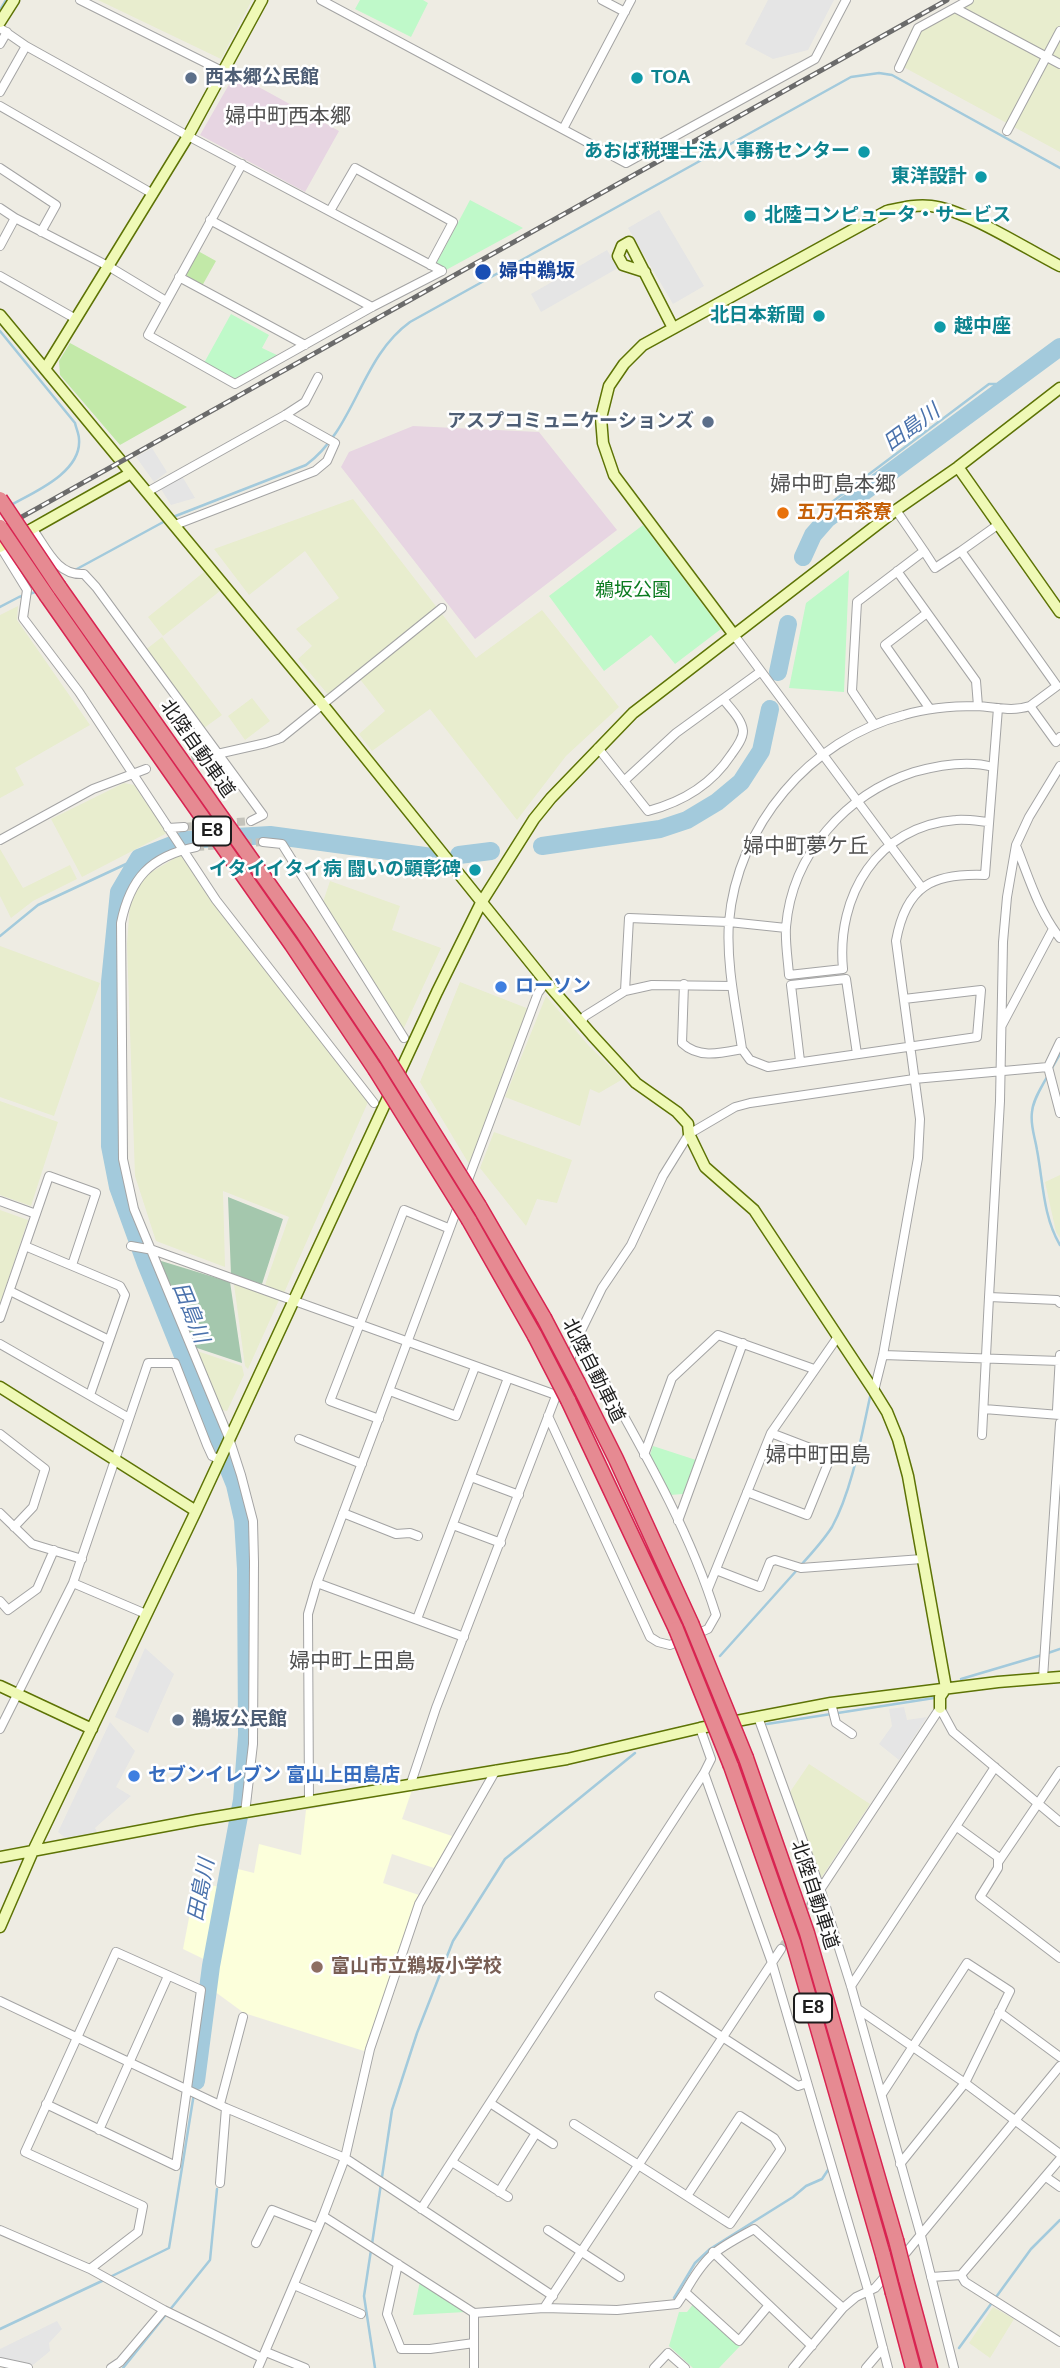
<!DOCTYPE html>
<meta charset="utf-8">
<style>
body{margin:0}
canvas{display:block;background:#eeece3}
</style>
<canvas width="1060" height="2368"></canvas>
<script>
const ctx = document.querySelector('canvas').getContext('2d');
ctx.lineJoin = 'round';
function fillPath(path, color) {
  ctx.fillStyle = color;
  ctx.fill(path, 'evenodd');
}
function trace(path, color, width, dash) {
  ctx.strokeStyle = color;
  ctx.lineWidth = width;
  ctx.lineCap = dash ? 'butt' : 'round';
  ctx.setLineDash(dash || []);
  ctx.stroke(path);
}
function write(font, color, halo, rows, align = 'center') {
  ctx.font = font + ' Arial,"Noto Sans JP",sans-serif';
  ctx.lineWidth = 5;
  ctx.setLineDash([]);
  ctx.textBaseline = 'middle';
  ctx.strokeStyle = halo;
  ctx.fillStyle = color;
  for (const [text, x, y, turn = 0] of rows) {
    ctx.save();
    ctx.translate(x, y);
    ctx.rotate((+turn || 0) * Math.PI / 180);
    ctx.textAlign = isNaN(turn) ? turn : align;
    if (halo) ctx.strokeText(text, 0, 0);
    ctx.fillText(text, 0, 0);
    ctx.restore();
  }
}
fillPath(new Path2D(`
 M235,74L339,131L305,192L200,135Z
 M413,426L539,432L617,530L475,639L341,467L349,452Z`), '#e7d5e2');
fillPath(new Path2D(`
 M412,1790L402,1819L452,1836L434,1868L392,1854L383,1883L419,1895L364,2051L244,2013L214,1991L216,1965L183,1949L196,1882L234,1890L238,1869L254,1873L259,1844L301,1855L306,1810Z`), '#fcffdb');
fillPath(new Path2D(`
 M98,0H252L221,59Z
 M960,0H1060V152L898,64L912,28Z
 M353,499L476,658L542,610L619,707L566,756L517,820L430,709L372,751L359,734L385,711L359,678L331,698L298,659L312,646L296,629L339,598L305,551L249,595L214,549Z
 M204,572L220,591L163,636L148,617Z
 M18,606L17,620L90,725L15,768L24,785L0,798V615Z
 M162,637L222,715L204,728L144,651Z
 M252,698L270,721L245,740L228,716Z
 M124,783L134,785L167,833L82,877L51,819Z
 M0,849L23,888L70,865L77,879L33,901L11,918L0,896Z
 M180,855L368,1102L284,1293L265,1285L289,1217L223,1191L225,1267L156,1241L135,1176L127,944L130,903L145,876Z
 M330,881L400,906L392,930L441,948L403,1030L323,902Z
 M0,946L100,983L54,1116L0,1097Z
 M460,982L529,1009L469,1164L420,1082Z
 M546,996L589,1046L623,1079L599,1093L590,1089L580,1126L505,1097Z
 M0,1101L58,1122L31,1206L0,1195Z
 M494,1132L572,1160L557,1203L537,1199L526,1226L480,1168Z
 M1060,1175V1238L1056,1232L1045,1182Z
 M0,1210L28,1220L0,1304Z
 M234,1284L279,1300L248,1369L245,1366Z
 M194,1350L242,1366L244,1375L227,1411L216,1409Z
 M809,1764L870,1804L821,1878L790,1792Z
 M993,2307L1014,2319L990,2358L969,2343Z`), '#e8edce');
fillPath(new Path2D(`
 M198,251L216,261L202,286L188,279L186,272Z
 M70,343L187,407L120,445L60,375L59,361Z`), '#c2e9a8');
fillPath(new Path2D(`
 M228,1197L283,1219L262,1284L231,1275Z
 M158,1260L230,1282L242,1363L194,1347Z`), '#a4c7ad');
fillPath(new Path2D(`
 M360,0H423L428,3L411,37L355,9Z
 M470,200L523,228L446,270L436,264Z
 M231,314L269,335L262,348L279,356L239,378H231L204,363Z
 M643,525L721,629L675,664L651,635L604,671L549,596Z
 M849,570L844,692L789,688L806,603Z
 M653,1446L696,1460L683,1494L670,1495L650,1455Z
 M420,2281L465,2312L413,2315Z
 M694,2303L740,2346L719,2368H693L669,2346L679,2312H687Z`), '#bff9c9');
fillPath(new Path2D(`
 M768,0H834L808,50L773,59L745,44Z
 M659,210L704,286L673,304L628,228Z
 M607,250L618,268L541,312L531,294Z
 M152,448L167,472L154,482L136,457Z
 M182,476L195,498L171,505L161,489Z
 M145,1648L174,1674L148,1733L115,1717Z
 M904,1707L907,1720L927,1717L899,1760L879,1744L892,1726L889,1709Z
 M110,1722L135,1751L116,1787L131,1796L95,1828L98,1834L68,1840L58,1832Z
 M57,2321L62,2329L49,2343L50,2351L33,2365L0,2359V2349Z`), '#e5e5e5');
trace(new Path2D(`
 M0,10L6,0
 M0,331L75,423C76,428 79,434 79,439C82,473 32,493 9,506
 M830,516L827,505L832,502L989,384H996L1002,390
 M173,517L306,465C356,428 360,358 410,322L851,77L879,73L892,75L1060,168
 M75,570L167,520
 M0,607L19,597L39,591
 M0,936L38,905L139,858
 M1052,1068L1060,1054
 M1047,1077C1041,1088 1033,1100 1032,1112C1030,1125 1035,1137 1037,1150C1043,1181 1043,1217 1060,1245
 M801,1565C812,1553 823,1541 832,1527C852,1490 861,1438 870,1397
 M1048,1653L1060,1649
 M720,1656L797,1570
 M961,1679L1042,1655
 M767,1724L934,1698
 M372,2244L392,2110L417,2033L453,1941L505,1859L635,1753
 M371,2250L364,2296L375,2368
 M110,2277L169,2248L196,2081
 M674,2298L695,2263L710,2249L793,2197L806,2186L822,2179L828,2170
 M0,2329L104,2280
 M959,2348L1031,2249L1060,2220
 M123,2368L210,2260L217,2189`), '#a3cadc', 2.5);
trace(new Path2D(`
 M803,557L813,535L827,519L1060,347
 M778,672L788,624
 M542,846L660,829L687,820L717,802L741,782L761,751L770,709
 M459,855L491,851
 M196,2081L211,1966L242,1800L247,1735L246,1569L243,1520L235,1485L146,1264L118,1187L110,1146V982L119,892L139,858L185,840L270,835L432,857`), '#a3cadc', 18);
trace(new Path2D(`
 M180,762L204,757
 M225,823L251,821
 M184,827L209,825
 M196,847L263,842
 M781,1949L812,1902`), '#c4c3bb', 8, [8, 4]);
const street = new Path2D(`
 M80,0L224,72
 M321,0L626,163L815,59L846,0
 M602,0L625,12
 M955,8L1060,64
 M0,28L26,46
 M0,44L7,32
 M899,68L918,28L969,0
 M0,92L26,46L188,136L442,271
 M0,106L153,194
 M563,129L631,0
 M1007,131L1060,31
 M242,164L148,335L235,384L372,307L442,271
 M0,168L56,205L41,232
 M0,208L15,218L108,266L166,301
 M330,211L355,168L453,222L430,265
 M210,220L372,307
 M0,246L15,218
 M0,276L76,319
 M179,277L305,345
 M147,492L285,415L305,402L318,377
 M999,524L961,551L1057,686L1030,706L1056,742L1060,737
 M175,525L315,471L327,461L335,443L285,415
 M32,528C47,549 57,576 84,574L96,587L263,815L251,821
 M0,546L27,590L23,618L79,692L216,900L374,1103
 M924,551L935,568L961,551
 M897,571L976,681L978,706
 M927,613L885,645L930,709
 M734,635L922,888
 M874,724L852,691L857,602L924,551L896,510
 M598,748L648,811C682,802 712,784 731,755C736,748 743,739 743,731C742,719 730,708 723,699
 M204,757L266,743L281,738L442,608
 M1060,766L1029,817L1016,845L1007,897L1003,942L1000,1101L989,1297L1057,1300L1060,1303
 M624,781L676,733L760,672
 M988,822C978,821 966,819 956,820C877,826 836,896 843,969L789,975C788,960 785,943 786,927C792,854 846,794 914,772C939,765 968,760 993,767
 M168,828L184,827
 M0,840L93,789L146,769
 M263,842L282,844L404,1038
 M196,847C150,856 130,879 121,923L123,1159L134,1209L229,1438L241,1475L253,1521L254,1562L253,1744L245,1813
 M1017,848C1029,878 1039,912 1060,938
 M684,984L682,1043C699,1059 721,1053 742,1049
 M625,991L629,918L729,922L786,928
 M904,999L981,990L977,1037L768,1067L750,1060L742,1049C736,1008 726,964 729,922C737,826 810,739 904,715C927,708 953,706 977,706C996,707 1012,712 1030,706
 M581,1022L585,1016L625,991L652,985L732,986
 M1002,1025L1053,929
 M1060,1042L1048,1067L1060,1113
 M800,1061L791,985L846,979L857,1054
 M0,1201L36,1214
 M25,1246L120,1286L125,1295L90,1395
 M131,1246L153,1250L556,1395
 M10,1291L109,1340
 M0,1318L49,1176L96,1193L72,1265
 M0,1344L129,1418
 M883,1355L1060,1361
 M1060,1355L1057,1410L1060,1414
 M390,1391L456,1416L475,1367
 M874,1391L883,1355L918,1158L920,1119L896,941C906,886 932,873 985,875L998,708
 M984,1409L1060,1415
 M548,1416L650,1637L658,1642L670,1645L708,1629L716,1615C687,1522 635,1437 588,1352L576,1344
 M379,1419L330,1401L404,1210L448,1228
 M0,1434L45,1469L33,1507L14,1527
 M982,1435L989,1297
 M299,1439L362,1464
 M644,1455L672,1378L718,1335L814,1369
 M471,1477L519,1495
 M747,1492L807,1515L831,1456L771,1433
 M0,1513L32,1544L82,1559
 M343,1513L396,1534L410,1533L418,1536
 M678,1521L743,1343
 M453,1525L501,1543
 M716,1570L760,1587L770,1562L775,1560L801,1568L922,1559
 M73,1583L146,1614
 M317,1583L464,1637
 M708,1589L771,1433L837,1338
 M0,1601L8,1610L37,1589L54,1550
 M417,1619L508,1378
 M1043,1678L1060,1423
 M831,1703L836,1723L852,1734
 M758,1717L820,1888L851,1986L921,2236L954,2368
 M700,1728L711,1759L704,1773L772,1963L868,2290L888,2368
 M0,1729L73,1583L148,1363H175L207,1445L212,1456L220,1460
 M410,1786L436,1708L581,1331L602,1288L631,1245L663,1176L689,1134L735,1107L750,1103L914,1079L1048,1067
 M309,1802L308,1614L317,1583L538,993L546,982
 M957,1827L998,1857V1868L980,1897L1060,1958
 M999,1861L1060,1771
 M812,1902L940,1708L953,1732L1060,1822
 M851,1986L995,1767
 M659,1996L798,2086L807,2083
 M0,2001L226,2108L345,2158L553,2296
 M858,2009L965,2083L1060,2154
 M999,2012L1060,2057
 M882,2094L967,1963L1010,1991L965,2083L900,2164
 M490,2103L553,2144
 M46,2104L176,2166L201,1990L116,1952L25,2152L143,2206L138,2232L90,2269
 M220,2104L243,2017
 M574,2124C626,2157 678,2190 730,2224L781,2149L774,2138L740,2116L687,2196
 M99,2130L168,1976
 M452,2162L508,2197
 M1046,2177L1060,2187
 M220,2183L226,2108
 M499,2192L536,2133
 M421,2209L704,1773
 M323,2216L474,2313L544,2308L617,2310L677,2304L685,2292
 M0,2230L90,2269L164,2310L262,2358
 M548,2230L620,2277
 M256,2243L272,2210L318,2228
 M713,2252L812,2346
 M900,2260L1060,2066
 M398,2264L387,2314L401,2349H430L474,2343
 M961,2275L1060,2159
 M931,2277L961,2275L965,2282L1060,2342
 M294,2285L361,2314
 M769,2305L739,2341L685,2292C707,2253 716,2250 754,2229L843,2308
 M544,2308L781,1949
 M474,2313V2368
 M266,2352L305,2368
 M0,2362L28,2368
 M111,2368L120,2362L164,2310
 M258,2368L323,2216L345,2158L370,2049L419,1904L496,1770
 M654,2368L668,2353L685,2368
 M793,2368L843,2308L856,2297L875,2288L889,2272
 M866,2368L883,2348`);
const secondary = new Path2D(`
 M0,22L14,0
 M645,272L623,265L618,256L622,246L629,242L673,328
 M0,315L323,705L546,982L592,1035L636,1083L677,1112L688,1124L689,1134L705,1167L754,1210L874,1391L887,1412L898,1439L908,1476L946,1688L940,1697V1708
 M45,369L188,136L262,0
 M958,467L1060,612
 M0,547L131,473
 M734,635L614,475L603,443L601,418L609,386L624,364L643,345L887,211C901,208 916,204 931,206C967,210 1026,249 1060,266
 M0,1387L196,1511
 M0,1686L92,1729
 M0,1857L197,1820L567,1759L700,1728L831,1703L998,1682L1060,1677
 M0,1927L33,1851L196,1511L437,992L481,903L534,819L551,798L633,713L896,510L958,467L1060,388`);
const highway = new Path2D(`
 M59,587L304,934L385,1055
 M47,596L292,945L375,1069
 M479,1206L544,1318
 M469,1220L535,1336
 M578,1383L616,1459L691,1623
 M568,1400L676,1629
 M746,1758L807,1933L896,2240
 M731,1766L793,1942L883,2255
 M906,2279L930,2368
 M893,2293L913,2368`);
trace(street, '#a4a4a4', 10);
trace(secondary, '#5d7305', 13);
trace(highway, '#d82451', 17);
trace(street, '#fff', 8);
trace(secondary, '#eff9b6', 10);
trace(highway, '#e68a92', 14);
const rail = new Path2D(`
 M0,529L947,0`);
trace(rail, '#6b6b6b', 5);
trace(rail, '#fff', 2.5, [8]);
const highwayBridge = new Path2D(`
 M0,499L59,587
 M0,527L47,596
 M385,1055L479,1206
 M375,1069L469,1220
 M544,1318L578,1383
 M535,1336L568,1400
 M691,1623L746,1758
 M676,1629L731,1766
 M896,2240L906,2279
 M883,2255L893,2293`);
trace(highwayBridge, '#d82451', 17, []);
trace(highwayBridge, '#e68a92', 14);
for (const [x, y, r, color] of [
 [191,78,7,"#5c6f8a"],
 [637,78,7,"#0f9aa8"],
 [864,152,7,"#0f9aa8"],
 [981,177,7,"#0f9aa8"],
 [750,216,7,"#0f9aa8"],
 [483,272,9,"#1a4fb4"],
 [819,316,7,"#0f9aa8"],
 [940,327,7,"#0f9aa8"],
 [708,422,7,"#5c6f8a"],
 [783,513,7,"#e8710a"],
 [475,870,7,"#0f9aa8"],
 [501,987,7,"#3f7fe0"],
 [178,1720,7,"#5c6f8a"],
 [134,1776,7,"#3f7fe0"],
 [317,1967,7,"#8d6e63"]
]) {
  const dot = new Path2D();
  dot.arc(x, y, r, 0, 2 * Math.PI);
  ctx.fillStyle = color;
  ctx.fill(dot);
  trace(dot, '#fff', 2.5);
}
for (const [x, y, w] of [
 [212,831,38],
 [813,2008,38]
]) {
  const box = new Path2D();
  box.roundRect(x - w / 2, y - 14.5, w, 29, 5);
  ctx.fillStyle = '#fff';
  ctx.fill(box);
  trace(box, '#1d1d1d', 2);
}
write('bold 18px', '#1d1d1d', null, [
 ["E8",212,831],
 ["E8",813,2008]
]);
write('bold 19px', '#4e5e75', '#fff', [
 ["西本郷公民館",205,78],
 ["アスプコミュニケーションズ",694,422,"right"],
 ["鵜坂公民館",192,1720]
], 'left');
write('bold 19px', '#0d838f', '#fff', [
 ["TOA",651,78,"left"],
 ["あおば税理士法人事務センター",850,152],
 ["東洋設計",967,177],
 ["北陸コンピュータ・サービス",764,216,"left"],
 ["北日本新聞",805,316],
 ["越中座",954,327,"left"],
 ["イタイイタイ病 闘いの顕彰碑",461,870]
], 'right');
write('bold 19px', '#164399', '#fff', [
 ["婦中鵜坂",499,272]
], 'left');
write('bold 19px', '#c56008', '#fff', [
 ["五万石茶寮",797,513]
], 'left');
write('19px', '#0b7b1f', '#fff', [
 ["鵜坂公園",633,591]
]);
write('19px', '#1d1d1d', '#fff', [
 ["北陸自動車道",197,749,55],
 ["北陸自動車道",593,1371,63],
 ["北陸自動車道",814,1895,72]
]);
write('bold 19px', '#366cbe', '#fff', [
 ["ローソン",515,987],
 ["セブンイレブン 富山上田島店",148,1776]
], 'left');
write('bold 19px', '#785e54', '#fff', [
 ["富山市立鵜坂小学校",331,1967]
], 'left');
write('21px', '#505050', '#fff', [
 ["婦中町西本郷",288,117],
 ["婦中町島本郷",833,485],
 ["婦中町夢ケ丘",806,847],
 ["婦中町田島",818,1456],
 ["婦中町上田島",352,1662]
]);
write('italic 21px', '#4a72ac', '#fff', [
 ["田島川",912,428,-36],
 ["田島川",190,1313,68],
 ["田島川",202,1890,-79]
]);
</script>
